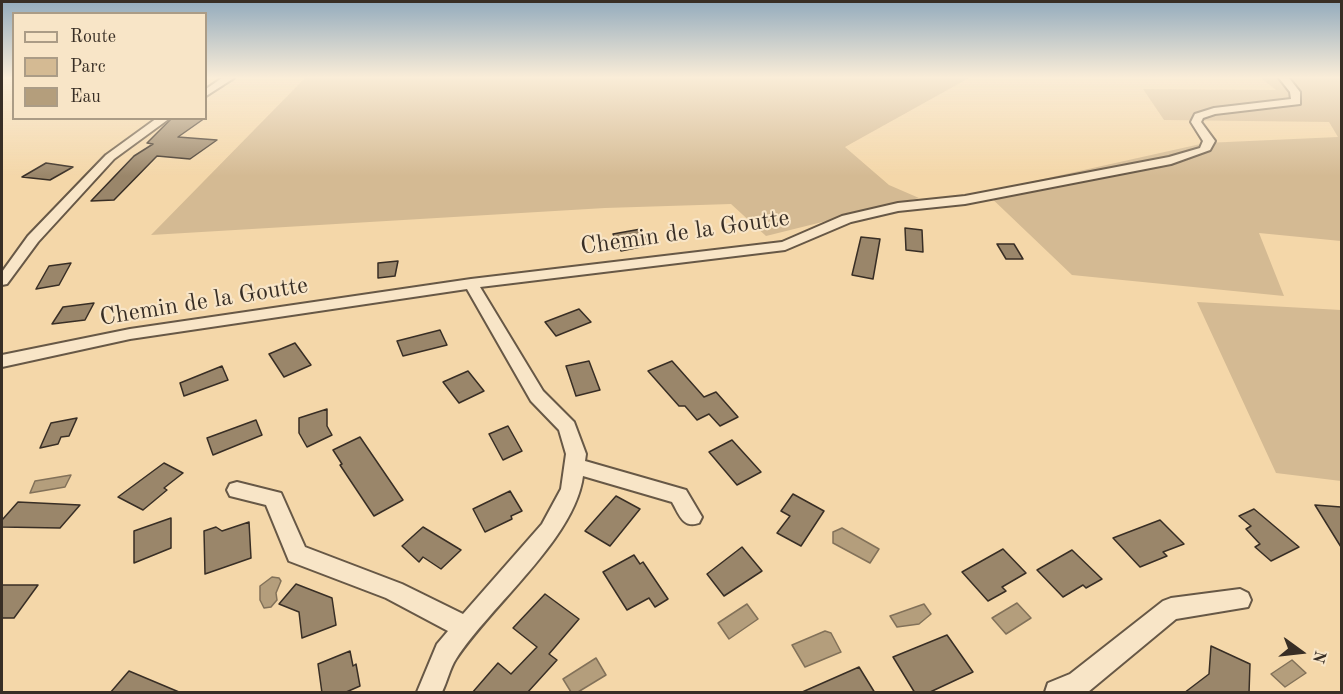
<!DOCTYPE html>
<style>
body{margin:0}
#map{position:relative;width:1343px;height:694px;overflow:hidden;background:#f4d7a9;font-family:"Old Standard TT",serif}
canvas{display:block}
.frame{position:absolute;inset:0;border:3px solid #382e25;pointer-events:none}
.legend{position:absolute;left:12px;top:12px;width:195px;height:108px;box-sizing:border-box;background:#f8e5c7;border:2px solid #ab9c86;margin:0;padding:8px 10px;list-style:none;font-size:18px;color:#382e25}
.legend li{display:flex;align-items:center;gap:12px;height:30px}
.legend b{width:30px;border:2px solid #ab9c86}
.north{position:absolute;left:1271px;top:622px;width:60px;height:60px;-webkit-text-stroke:4px #f8e5c7;paint-order:stroke;rotate:105deg;font-size:16px;font-weight:700;line-height:24px;text-align:center;color:#382e25}
.north::after{content:'';display:block;margin:auto;width:21px;height:27px;background:#382e25;clip-path:polygon(50% 0,100% 100%,50% 72%,0 100%)}
</style>
<div id="map">
<canvas width="1343" height="694"></canvas>
<div class="frame"></div>
<ul class="legend">
<li><b style="height:8px;background:#f8e5c7"></b>Route</li>
<li><b style="height:16px;background:#d4ba93"></b>Parc</li>
<li><b style="height:16px;background:#b49e7c"></b>Eau</li>
</ul>
<div class="north">N</div>
</div>
<script>
const ctx = document.querySelector('canvas').getContext('2d');
ctx.lineJoin = 'round';
function fillPath(path, color) {
  ctx.fillStyle = color;
  ctx.fill(path, 'evenodd');
}
function trace(path, color, width, dash) {
  ctx.strokeStyle = color;
  ctx.lineWidth = width;
  ctx.lineCap = dash ? 'butt' : 'round';
  ctx.setLineDash(dash || []);
  ctx.stroke(path);
}
function write(font, color, halo, rows, align = 'center') {
  ctx.font = font + ' "Old Standard TT",serif';
  ctx.lineWidth = 4.5;
  ctx.setLineDash([]);
  ctx.textBaseline = 'middle';
  ctx.strokeStyle = halo;
  ctx.fillStyle = color;
  for (const [text, x, y, turn = 0] of rows) {
    ctx.save();
    ctx.translate(x, y);
    ctx.rotate((+turn || 0) * Math.PI / 180);
    ctx.textAlign = isNaN(turn) ? turn : align;
    if (halo) ctx.strokeText(text, 0, 0);
    ctx.fillText(text, 0, 0);
    ctx.restore();
  }
}
fillPath(new Path2D(`
 M305,78H969L845,147L889,185L919,198L766,236L731,204L605,208L151,235Z
 M1261,78H1341V241L1259,233L1284,296L1072,275L985,192L1205,143L1338,137L1329,122L1164,120L1143,89L1276,90Z
 M1197,302L1341,310V481L1276,473Z`), '#d4ba93');
const water = new Path2D(`
 M71,475L65,487L30,493L35,481Z
 M842,528L879,549L870,563L833,543V532Z
 M272,577L279,578L281,581L276,593L277,600L271,607L264,608L260,600V586Z
 M1017,603L1031,618L1006,634L992,618Z
 M747,604L758,619L729,639L718,623Z
 M924,604L931,614L919,624L897,627L890,616Z
 M825,631L831,633L841,652L805,667L792,645Z
 M596,658L606,675L578,692H571L563,679Z
 M1292,660L1306,673L1285,687L1271,674Z`);
fillPath(water, '#b49e7c');
trace(water, '#827159', 1.5);
const building = new Path2D(`
 M172,118H205L178,137L217,140L190,159L157,156L114,200L91,201L134,156L153,144L147,143Z
 M46,163L73,167L50,180L22,177Z
 M905,228L922,230L923,252L906,250Z
 M641,229L650,245L621,251L613,234Z
 M861,237L880,239L873,279L852,275Z
 M997,244H1014L1023,259H1006Z
 M398,261L395,276L378,278V263Z
 M71,263L59,285L36,289L49,266Z
 M94,303L85,320L52,324L63,307Z
 M579,309L591,322L556,336L545,322Z
 M440,330L447,345L403,356L397,341Z
 M295,343L311,365L284,377L269,354Z
 M589,361L600,390L576,396L566,366Z
 M672,361L704,397L716,392L738,417L720,426L709,414L697,420L685,406H679L648,371Z
 M222,366L228,380L184,396L180,383Z
 M468,371L484,391L459,403L443,382Z
 M327,409V426L332,435L307,447L299,433V418Z
 M77,418L69,436L61,437L58,444L40,448L51,423Z
 M256,420L262,435L213,455L207,438Z
 M508,426L522,451L503,460L489,434Z
 M360,437L403,500L374,516L340,465L342,464L333,450Z
 M732,440L761,472L737,485L709,452Z
 M164,463L183,473L164,488L167,490L143,510L118,497Z
 M510,491L522,511L511,516L512,519L485,532L473,509Z
 M793,494L824,511L801,546L777,533L790,516L781,511Z
 M616,496L640,509L610,546L585,531Z
 M18,502L80,505L60,528L2,527V520Z
 M1315,505L1341,507V547Z
 M1254,509L1299,547L1271,561L1255,547L1260,544L1246,529L1251,526L1239,516Z
 M171,518V548L134,563V531Z
 M1160,520L1184,544L1163,552L1167,556L1140,567L1113,538Z
 M249,522L251,558L205,574L204,531L216,527L222,531Z
 M423,527L461,550L441,569L423,557L419,562L402,546Z
 M742,547L762,571L724,596L707,574Z
 M1003,549L1026,573L1002,587L1006,591L988,601L962,572Z
 M1072,550L1102,579L1086,588L1083,585L1063,597L1037,570Z
 M634,555L640,564L643,562L668,599L655,607L649,598L627,610L603,572Z
 M296,584L332,598L336,625L302,638L299,612L279,604Z
 M2,585H38L14,618H2Z
 M545,594L579,619L549,654L557,660L527,693H472L498,663L511,674L537,647L513,628Z
 M947,635L973,672L928,693H915L893,657Z
 M1211,646L1250,664L1249,693H1184L1209,674Z
 M350,651L353,666L356,664L360,686L344,693H322L318,664Z
 M859,667L875,693H800Z
 M129,671L179,692V693H110Z`);
fillPath(building, '#9a866a');
trace(building, '#382e25', 1.5);
const minor = new Path2D(`
 M222,78H234L206,96V89Z
 M1279,78H1289L1300,92V104L1215,114L1203,118L1201,122L1215,141L1210,150L1171,164L965,204L898,211L851,222L785,250L480,287L543,391L574,422L586,454L585,461L686,490L702,517L699,523C683,529 679,514 672,502L583,476C575,539 490,606 456,659C450,668 447,682 442,692H417L437,644L448,631L386,598L289,561L266,505L230,496L227,490L230,484L237,482L281,493L305,547L402,584L463,614L542,524L561,489L566,454L559,430L531,401L467,289L130,339L2,367V355L130,329L471,279L782,242L842,216L898,203L965,196L1169,157L1200,148L1203,141L1191,122L1195,114L1214,108L1291,99L1290,92Z
 M157,118H170L114,159L38,242L7,284L2,285V272L28,236L106,155Z
 M1240,589L1248,593L1251,600L1248,607L1176,619L1088,692H1045L1048,683L1070,674L1163,601L1171,598Z`);
trace(minor, '#675846', 4);
fillPath(minor, '#f8e5c7');
const sky = ctx.createLinearGradient(0, 0, 0, 176);
sky.addColorStop(0, '#93abbd');
sky.addColorStop(0.44, '#faedd8');
sky.addColorStop(1, '#faedd800');
ctx.fillStyle = sky;
ctx.fillRect(0, 0, 1343, 176);
write('24px', '#382e25', '#f8e5c7', [
 ["Chemin de la Goutte",685,233,-8],
 ["Chemin de la Goutte",204,302,-9]
]);
</script>
